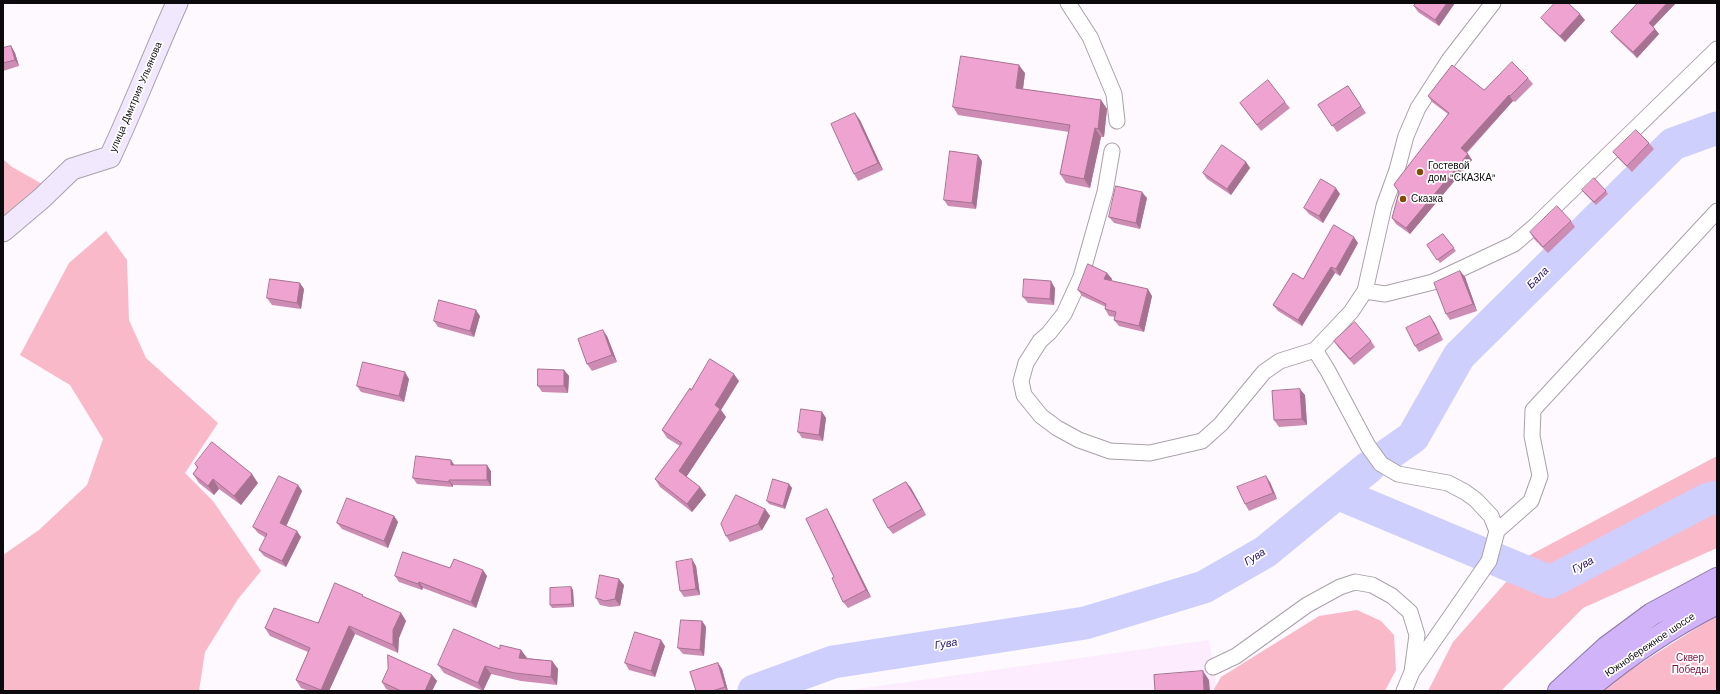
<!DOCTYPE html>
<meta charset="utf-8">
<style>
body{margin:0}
#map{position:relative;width:1720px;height:694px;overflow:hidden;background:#fdf9fe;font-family:"Work Sans",sans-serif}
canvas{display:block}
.frame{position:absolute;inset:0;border:4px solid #0d0a0e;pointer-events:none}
</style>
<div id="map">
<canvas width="1720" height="694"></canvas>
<div class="frame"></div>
</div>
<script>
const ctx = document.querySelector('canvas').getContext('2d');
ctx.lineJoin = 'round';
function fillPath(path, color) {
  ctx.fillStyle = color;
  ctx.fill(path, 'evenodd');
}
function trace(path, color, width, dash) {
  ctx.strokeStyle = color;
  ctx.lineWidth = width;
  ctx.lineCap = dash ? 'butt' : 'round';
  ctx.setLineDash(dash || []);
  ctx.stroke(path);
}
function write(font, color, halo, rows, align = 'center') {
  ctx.font = font + ' "Work Sans",sans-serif';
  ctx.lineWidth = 3.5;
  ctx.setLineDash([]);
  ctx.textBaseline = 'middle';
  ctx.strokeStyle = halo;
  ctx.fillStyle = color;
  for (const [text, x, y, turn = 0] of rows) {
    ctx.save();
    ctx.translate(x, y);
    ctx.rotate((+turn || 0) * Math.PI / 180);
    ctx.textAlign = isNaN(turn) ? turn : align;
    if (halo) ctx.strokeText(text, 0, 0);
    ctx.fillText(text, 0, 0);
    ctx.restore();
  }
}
fillPath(new Path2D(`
 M1209,640L1217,691H843Z`), '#fcecfe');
fillPath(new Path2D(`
 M3,159L12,167L44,185L3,218Z
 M106,231L127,260L129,320L146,358L218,423L185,473L213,501L261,571L238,599L205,652L199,691H3V555L39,530L87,485L103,439L70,385L20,355L69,263Z
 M1717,456V548L1583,608L1501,691H1428L1453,642L1530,555Z
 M1357,610L1381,621L1394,635L1396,670L1385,691H1213L1221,677L1319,616Z
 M1717,615V691H1600L1605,686Z`), '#f9b9c9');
trace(new Path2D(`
 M1386,456L1413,437L1459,356L1673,144L1717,128
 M1337,493L1369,467
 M754,691L833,662L1085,623L1204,587L1265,552L1337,493L1550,582L1706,500L1717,497`), '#cecffc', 33);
const street = new Path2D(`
 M1068,3L1090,37L1114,94L1117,121
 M1112,151L1105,192L1081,277L1064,314L1049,333L1040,341L1026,363L1021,381L1024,395L1041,416L1057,428L1079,440L1110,451L1150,453L1202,441L1221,424L1264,372L1280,361L1315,350L1351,312L1365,291L1384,206L1397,170L1406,136L1418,108L1449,60L1493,3
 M1365,291L1385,294L1433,282L1514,244L1535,226L1717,49
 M1315,350L1328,371L1368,446L1381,464L1398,474L1448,483L1465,492L1476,500L1491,516L1497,531
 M1213,667L1236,656L1307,605L1340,587L1355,582L1372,585L1392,596L1410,612L1417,635L1412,672L1404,691
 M1412,672L1489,561L1497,531L1531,501L1540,476L1532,436L1533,410L1717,211`);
const secondary = new Path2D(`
 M3,231L42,198L72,169L110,157C134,106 154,54 177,3`);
const highway = new Path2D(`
 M1559,691L1606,648L1652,614L1717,579
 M1585,691C1625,657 1670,627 1717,603`);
trace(street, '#aaa0ab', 17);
trace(secondary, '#aaa0ab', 23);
trace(highway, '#8c78a7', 24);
trace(street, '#fff', 15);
trace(secondary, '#f1e8fe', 21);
trace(highway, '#d1b3fa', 22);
fillPath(new Path2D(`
 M1416,3H1455L1439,26L1418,12L1414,6Z
 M1638,3H1676L1653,27L1659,34L1637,58L1615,37L1611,32Z
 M1541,18L1585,20L1565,42L1546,24Z
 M11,46L15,53L19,66L3,71V48Z
 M1025,73L1023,89L1101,100L1107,109L1104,137H1101L1090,188L1066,183L1060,174L1069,132L958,115L953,107Z
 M1528,78L1533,84L1515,102L1513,101L1467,153L1472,160L1410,234L1396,224L1392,218L1448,114L1432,102L1428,96L1484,90Z
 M1348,86L1366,113L1337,132L1318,105Z
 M1285,102L1290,108L1261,131L1240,103Z
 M860,120L883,170L858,181L854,174Z
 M1649,143L1654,149L1632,172L1618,158L1613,152Z
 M982,161L976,209L948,206L944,200Z
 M1246,162L1250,168L1231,195L1207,179L1203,173Z
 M1582,190L1606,191L1608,194L1596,205L1584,193Z
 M1340,194L1323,223L1309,214L1304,208Z
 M1147,198L1140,229L1114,223L1109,217Z
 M1571,221L1575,227L1548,253L1534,239L1530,232Z
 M1443,234L1456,251L1440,263L1427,245Z
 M1358,243L1340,276L1335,273L1302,326L1278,311L1273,305L1303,279Z
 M1460,271L1465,277L1477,311L1450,320L1446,314Z
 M1107,273L1112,279L1111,281L1152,296L1144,332L1119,326L1114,320L1115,317L1109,316L1105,309L1106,307L1082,296L1078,290Z
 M1055,288L1054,305L1028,303L1023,297Z
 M304,289L301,309L272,305L267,298Z
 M480,316L474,337L438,327L434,321Z
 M1434,322L1443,340L1419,352L1415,346Z
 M607,336L617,362L592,371L587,364Z
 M1334,341H1371L1375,347L1354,365L1338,347Z
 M564,370L569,376L568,393L542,392L538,386Z
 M409,379L404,402L361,392L357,386Z
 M739,381L721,410L726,417L686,477L700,487L706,495L692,512L660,487L655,479L680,446L667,438L662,430L691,390Z
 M1305,395L1307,425L1279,427L1274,420Z
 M822,412L826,418L823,441L802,438L798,432Z
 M195,464L258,483L241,505L219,489L214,495L199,483L193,474L197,468Z
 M455,465L491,471V486L453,485V487L417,484L413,478Z
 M906,482L911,488L926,515L893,534L888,528Z
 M1270,482L1277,499L1249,511L1245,504Z
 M789,484L792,488L785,509L769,504L767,501Z
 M298,485L302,491L286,526L301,537L286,567L264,556L259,550L266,538L258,533L253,527Z
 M765,509L770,516L762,530L730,542L726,536Z
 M394,516L398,522L388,548L342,529L337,523Z
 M831,516L871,597L848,608L843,602L834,577Z
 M696,566L700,595L684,597L680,591Z
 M450,568L487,576L476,608L423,588L422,590L399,582L395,576Z
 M624,585L620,606L610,607L600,605L596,598Z
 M571,587L573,590L574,607L552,608L550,605Z
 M364,597L401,613L406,621L399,638L398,653L355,634L329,691H309L301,688L296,680L308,652L270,636L265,628L318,623Z
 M702,621L706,627L704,656L683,654L678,648Z
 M665,646L655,677L629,670L625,663Z
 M500,649L521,650L527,658L552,661L558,669L557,685L521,681L491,674L483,691L444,673L438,665Z
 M718,663L722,669L728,691H696Z
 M432,675L437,681L432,691H391L386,689L382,682Z`), '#cd8cb3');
fillPath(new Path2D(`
 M1447,3H1455L1439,26L1435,20Z
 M1667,3H1676L1652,28L1649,23Z
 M1580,14L1585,20L1565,42L1560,36Z
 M1655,29L1659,34L1637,58L1633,52Z
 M11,46L15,53L19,66L15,60Z
 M1019,65L1025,73L1022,96L1016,88Z
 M1509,95L1513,101L1465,154L1461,148Z
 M1101,100L1107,109L1104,137L1098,129Z
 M855,113L860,120L883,170L878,163Z
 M1095,128L1101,137L1090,188L1084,179Z
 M1468,154L1472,160L1410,234L1406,228Z
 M978,155L982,161L976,209L972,203Z
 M1246,162L1250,168L1231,195L1227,189Z
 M1336,188L1340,194L1323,223L1319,216Z
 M1142,192L1147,198L1140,229L1136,223Z
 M1354,237L1358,243L1340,276L1336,269Z
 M1331,267L1335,273L1302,326L1298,320Z
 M1460,271L1465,277L1477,311L1473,304Z
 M1107,273L1112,279L1109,285L1104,279Z
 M1051,281L1055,288L1054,305L1050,299Z
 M300,283L304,289L301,309L297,303Z
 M1148,289L1152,296L1144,332L1139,326Z
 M476,310L480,316L474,337L470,331Z
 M1430,316L1434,322L1443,340L1439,333Z
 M603,330L607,336L617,362L612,355Z
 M564,370L569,376L568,393L564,386Z
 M405,372L409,379L404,402L399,396Z
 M734,374L739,381L721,410L726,417L685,479L679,471L715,405Z
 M1300,389L1305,395L1307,425L1302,419Z
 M822,412L826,418L823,441L819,435Z
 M451,460L455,466L451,465Z
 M487,465L491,471V486L487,480Z
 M252,474L258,483L241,505L234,496Z
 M1266,476L1270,482L1277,499L1273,493Z
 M213,479L219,489L214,495L208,486Z
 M449,480L453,485V487L449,482Z
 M906,482L911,488L926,515L922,509Z
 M789,484L792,488L785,509L783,506Z
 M298,485L302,491L285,529L280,523Z
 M700,487L706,495L692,512L687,504Z
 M765,509L770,516L762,530L758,524Z
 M827,509L831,516L871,597L866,590Z
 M394,516L398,522L388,548L384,541Z
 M297,531L301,537L286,567L282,561Z
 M692,559L696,566L700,595L696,589Z
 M483,570L487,576L476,608L471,602Z
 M619,579L624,585L620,606L615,599Z
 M419,582L423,588L422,590L418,584Z
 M571,587L573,590L574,607L572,604Z
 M401,613L406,621L399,638L398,653L393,645V630Z
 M702,621L706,627L704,656L700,650Z
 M349,626L355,634L329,691H321V690Z
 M661,640L665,646L655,677L651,671Z
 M521,650L527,658H519Z
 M552,661L558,669L557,685L551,677Z
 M718,663L722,669L728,691H727L725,687Z
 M485,666L491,674L483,691L478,683Z
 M1203,671L1209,680L1210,691H1204Z
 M432,675L437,681L432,691H425Z`), '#a77292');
const building = new Path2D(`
 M1416,3H1447L1435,20L1414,6Z
 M1555,3H1568L1580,14L1560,36L1541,18Z
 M1638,3H1667L1649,23L1655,29L1633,52L1611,32Z
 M11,46L15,60L3,63V48Z
 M961,56L1019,65L1016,88L1101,100L1098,129L1095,128L1084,179L1060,174L1070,125L953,107Z
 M1512,62L1528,78L1510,96L1509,95L1461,148L1468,154L1406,228L1392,218L1399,192L1394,185L1395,183L1449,113L1428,96L1452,65L1484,90Z
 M1268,80L1285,102L1257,125L1240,103Z
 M1348,86L1361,106L1332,126L1318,105Z
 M855,113L878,163L854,174L831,124Z
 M1636,130L1649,143L1627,166L1613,152Z
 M1222,145L1246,162L1227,189L1203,173Z
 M950,151L978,155L972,203L944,200Z
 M1594,178L1606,191L1594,202L1582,190Z
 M1321,179L1336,188L1319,216L1304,208Z
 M1116,186L1142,192L1136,223L1109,217Z
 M1557,206L1571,221L1543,247L1530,232Z
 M1334,225L1354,237L1336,269L1331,267L1298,320L1273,305L1293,273L1303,279Z
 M1443,234L1454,248L1437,260L1427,245Z
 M1088,264L1107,273L1104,279L1148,289L1139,326L1114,320L1116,312L1105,309L1106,304L1078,290Z
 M1460,271L1473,304L1446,314L1434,283Z
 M270,279L300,283L297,303L267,298Z
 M1024,279L1051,281L1050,299L1023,297Z
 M439,300L476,310L470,331L434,321Z
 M1430,316L1439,333L1415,346L1406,328Z
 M1355,322L1371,341L1350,359L1334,341Z
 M603,330L612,355L587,364L578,339Z
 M710,359L734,374L715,405L720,409L679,471L700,487L687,504L655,479L682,443L662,430L690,388L691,390Z
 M363,362L405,372L399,396L357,386Z
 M538,369L564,370V386H538Z
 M1300,389L1302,419L1274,420L1272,391Z
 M801,409L822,412L819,435L798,432Z
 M212,442L252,474L234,496L213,479L208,486L193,474L198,467L195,464Z
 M416,456L451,460V465H487V480H449V482L413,478Z
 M279,476L298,485L280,523L297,531L282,561L259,550L267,534L253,527Z
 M1266,476L1273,493L1245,504L1237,487Z
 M773,479L789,484L783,506L767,501Z
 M906,482L922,509L888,528L873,500Z
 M736,495L765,509L758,524L726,536L721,524Z
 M347,498L394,516L384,541L337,523Z
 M827,509L866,590L843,602L832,578L834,577L806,519Z
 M403,552L450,568L454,559L483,570L471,602L419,582L418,584L395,576Z
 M692,559L696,589L680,591L676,562Z
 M600,575L619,579L615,599L605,601L596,598Z
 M335,583L363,595L362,596L401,613L393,630V645L349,626L321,690L296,680L310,648L265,628L274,608L318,623Z
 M571,587L572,604L550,605V588Z
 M681,620L702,621L700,650L678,648Z
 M454,629L500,649V645L521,650L519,658L552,661L551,677L515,673L485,666L478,683L438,665Z
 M635,632L661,640L651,671L625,663Z
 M388,655L432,675L425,691H401L382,682L388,669Z
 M718,663L725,687L712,691H696L690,672Z
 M1203,671L1204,691H1155L1154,675Z`);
fillPath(building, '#eea3d0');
trace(building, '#a77292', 1);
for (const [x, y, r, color] of [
 [1420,172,4,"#854a01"],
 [1403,199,4,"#854a01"]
]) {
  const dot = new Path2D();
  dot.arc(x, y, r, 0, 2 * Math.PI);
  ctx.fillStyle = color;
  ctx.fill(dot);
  trace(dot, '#fff', 1.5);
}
write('10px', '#0d0a0e', '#fff', [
 ["улица Дмитрия Ульянова",136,97,-67],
 ["Южнобережное шоссе",1650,645,-34]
]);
write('10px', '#0d0a0e', '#fff', [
 ["Гостевой",1428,166],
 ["дом \"СКАЗКА\"",1428,178],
 ["Сказка",1411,199]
], 'left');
write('10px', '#77143b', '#fff', [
 ["Сквер",1690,658],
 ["Победы",1690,670]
]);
write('italic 11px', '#271467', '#fff', [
 ["Бала",1538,278,-45],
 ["Гува",1255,557,-32],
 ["Гува",1583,565,-28],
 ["Гува",946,644,-9]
]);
</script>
